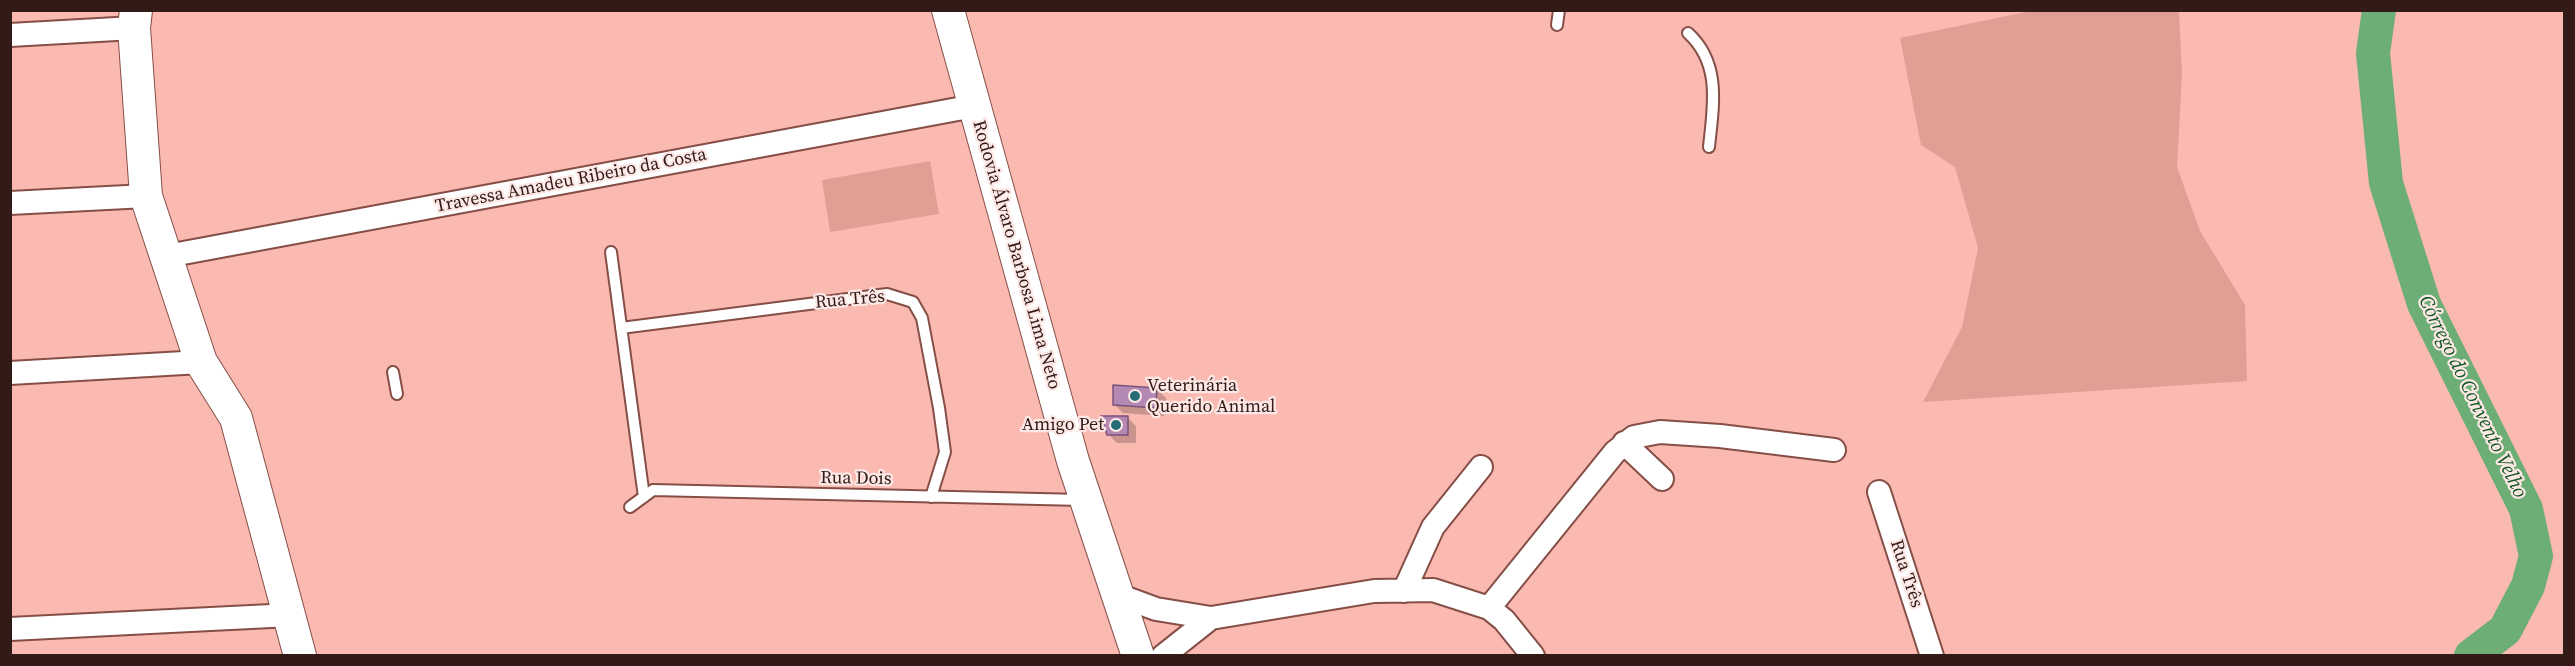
<!DOCTYPE html>
<meta charset="utf-8">
<style>
body{margin:0}
#map{position:relative;width:2575px;height:666px;overflow:hidden;background:#fbbab1;font-family:"Source Serif 4",serif}
canvas{display:block}
.frame{position:absolute;inset:0;border:12px solid #321a17;pointer-events:none}
</style>
<div id="map">
<canvas width="2575" height="666"></canvas>
<div class="frame"></div>
</div>
<script>
const ctx = document.querySelector('canvas').getContext('2d');
ctx.lineJoin = 'round';
function fillPath(path, color) {
  ctx.fillStyle = color;
  ctx.fill(path, 'evenodd');
}
function trace(path, color, width, dash) {
  ctx.strokeStyle = color;
  ctx.lineWidth = width;
  ctx.lineCap = dash ? 'butt' : 'round';
  ctx.setLineDash(dash || []);
  ctx.stroke(path);
}
function write(font, color, halo, rows, align = 'center') {
  ctx.font = font + ' "Source Serif 4",serif';
  ctx.lineWidth = 4.5;
  ctx.setLineDash([]);
  ctx.textBaseline = 'middle';
  ctx.strokeStyle = halo;
  ctx.fillStyle = color;
  for (const [text, x, y, turn = 0] of rows) {
    ctx.save();
    ctx.translate(x, y);
    ctx.rotate((+turn || 0) * Math.PI / 180);
    ctx.textAlign = isNaN(turn) ? turn : align;
    if (halo) ctx.strokeText(text, 0, 0);
    ctx.fillText(text, 0, 0);
    ctx.restore();
  }
}
fillPath(new Path2D(`
 M2031,11H2179L2182,74L2177,167L2200,231L2245,305L2247,381L1923,402L1962,327L1978,248L1955,167L1921,145L1900,38Z
 M930,161L939,214L830,232L822,180Z`), '#e09e95');
fillPath(new Path2D(`
 M1157,389L1166,398L1164,416L1123,413L1114,404Z
 M1127,417L1136,426V443H1117L1108,434Z`), '#0003');
trace(new Path2D(`
 M2379,10L2373,53L2386,183L2424,304L2526,509L2536,556L2528,586L2505,630L2471,656`), '#6dae76', 34);
const building = new Path2D(`
 M1113,385L1157,388L1156,408L1113,405Z
 M1101,416H1128V435H1107Z`);
fillPath(building, '#b388b2');
trace(building, '#7a5279', 1.5);
const lane = new Path2D(`
 M1557,25L1559,10
 M1688,33C1722,64 1713,107 1709,147
 M611,252L644,497
 M621,328L887,294L913,302L922,318L939,408L945,452L931,497
 M393,372L397,394
 M630,507L653,490L1082,500`);
const street = new Path2D(`
 M10,35L134,28
 M10,203L146,196
 M167,256L974,106
 M10,373L201,362
 M1624,443L1662,479
 M1879,492L1932,656
 M1404,591L1433,527L1481,467
 M1118,595L1156,609L1211,618L1374,591L1433,590L1489,608L1504,620L1533,656
 M1489,608L1615,452L1634,437L1660,432L1720,436L1834,450
 M10,629L291,615
 M1163,656L1211,618`);
const secondary = new Path2D(`
 M136,10L134,28L146,196L201,362L236,418L300,656
 M948,10L1073,461L1138,656`);
trace(lane, '#854e47', 14);
trace(street, '#854e47', 26);
trace(secondary, '#854e47', 34);
trace(lane, '#fff', 10);
trace(street, '#fff', 22);
trace(secondary, '#fff', 32);
for (const [x, y, r, color] of [
 [1135,396,6,"#246d77"],
 [1116,425,6,"#246d77"]
]) {
  const dot = new Path2D();
  dot.arc(x, y, r, 0, 2 * Math.PI);
  ctx.fillStyle = color;
  ctx.fill(dot);
  trace(dot, '#fde8e5', 2);
}
write('18px', '#321a17', '#fde8e5', [
 ["Travessa Amadeu Ribeiro da Costa",571,181,-11],
 ["Rodovia Álvaro Barbosa Lima Neto",1016,255,74],
 ["Rua Três",850,300,-5],
 ["Rua Dois",856,479,1],
 ["Rua Três",1906,574,72]
]);
write('18px', '#321a17', '#fde8e5', [
 ["Veterinária",1147,386],
 ["Querido Animal",1147,407],
 ["Amigo Pet",1104,425,"right"]
], 'left');
write('italic 20px', '#105723', '#fde8e5', [
 ["Córrego do Convento Velho",2472,397,64]
]);
</script>
